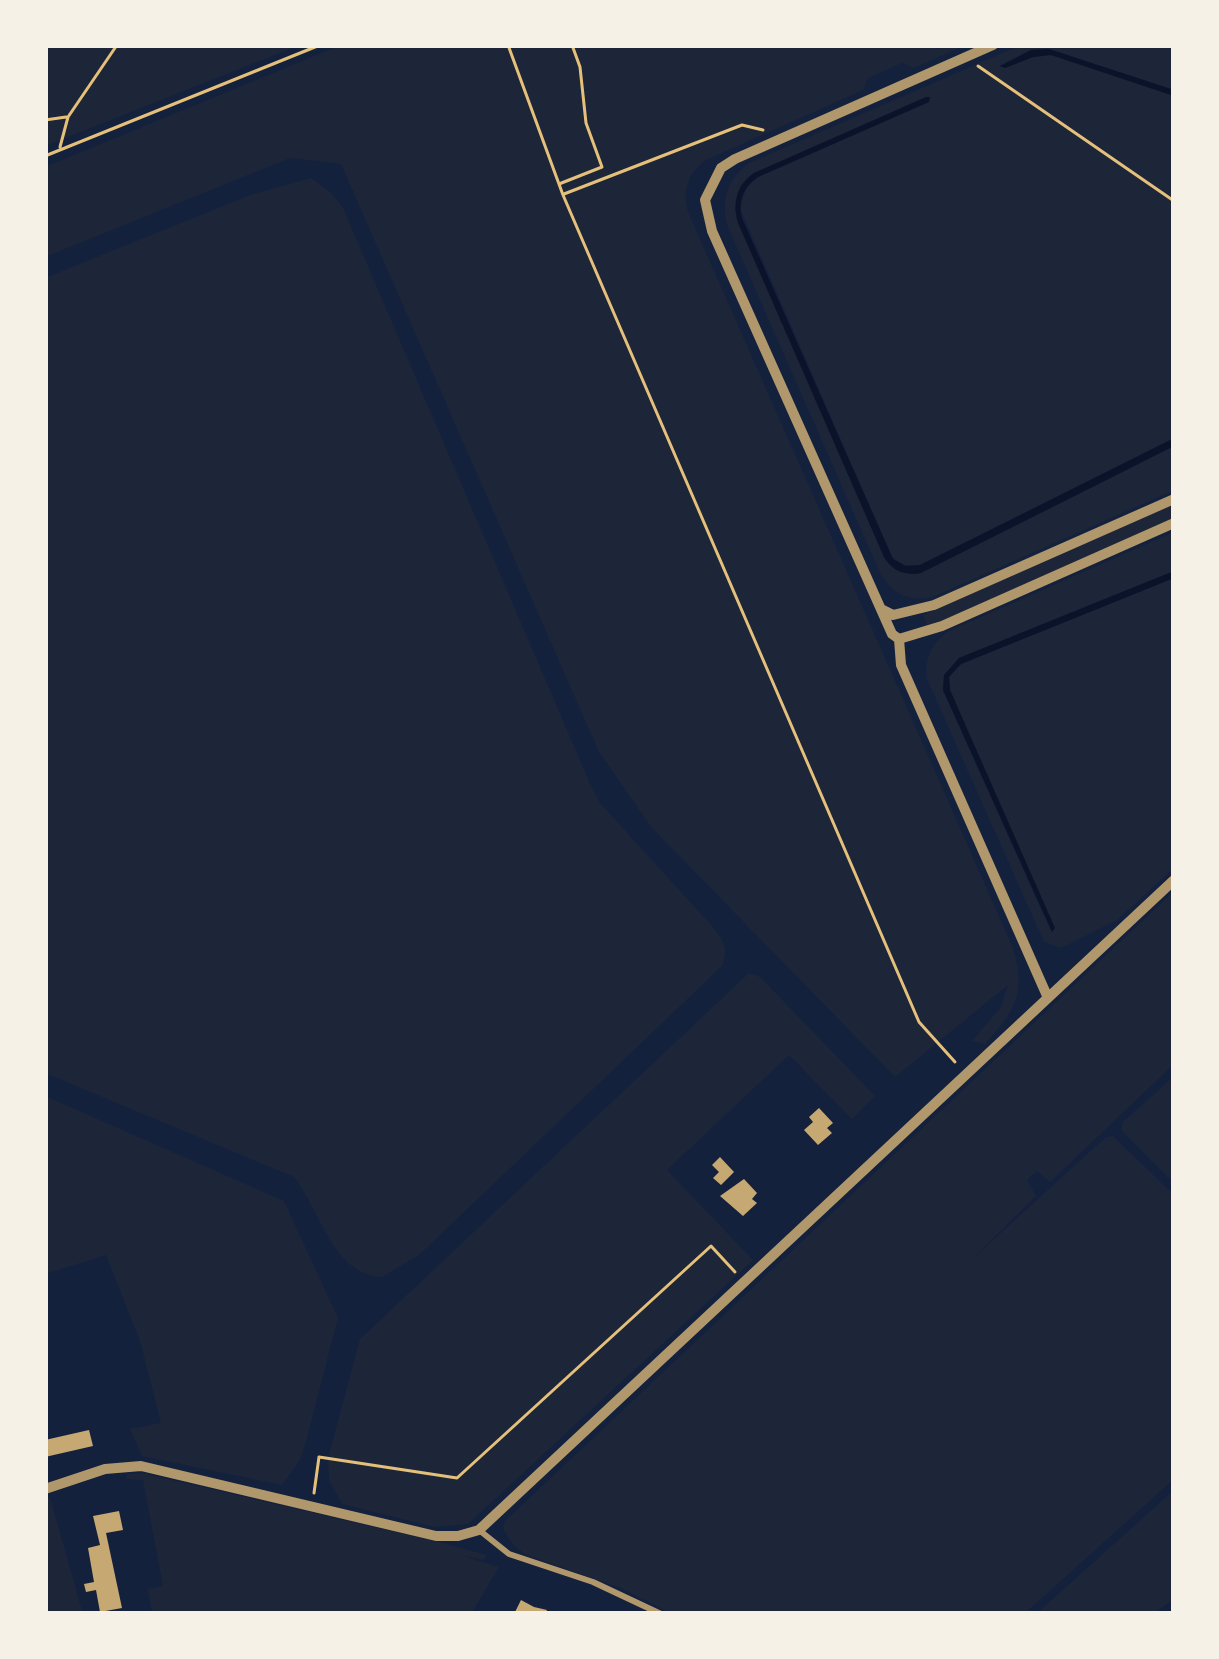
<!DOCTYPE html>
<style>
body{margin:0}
#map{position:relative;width:1219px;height:1659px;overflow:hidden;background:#14213d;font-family:"DejaVu Sans",sans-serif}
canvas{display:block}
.frame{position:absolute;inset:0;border:48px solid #f6f1e7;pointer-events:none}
</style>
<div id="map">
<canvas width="1219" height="1659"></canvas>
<div class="frame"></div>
</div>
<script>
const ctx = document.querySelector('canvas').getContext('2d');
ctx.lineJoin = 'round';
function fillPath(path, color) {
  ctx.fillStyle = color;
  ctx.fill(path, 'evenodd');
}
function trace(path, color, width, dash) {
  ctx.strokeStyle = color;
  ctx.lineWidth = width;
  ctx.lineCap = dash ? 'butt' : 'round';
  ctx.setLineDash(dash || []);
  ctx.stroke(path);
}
fillPath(new Path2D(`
 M45,45H300L45,146Z
 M341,45H938L934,49L965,45L914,68L902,63L868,78L863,90L706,160C688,173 682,190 688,212L1013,948C1026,993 1016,1010 985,1044L972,1041L1001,1007L1008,985L895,1077L652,828L599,752L341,164L290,158L45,257V167Z
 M1021,45H1174V90L1049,49L1031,50L1000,66L1005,68L1033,57L1051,55L1174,96V438L1144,455L920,565H901L891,555L740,208L746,189L758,177L928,102L930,98L754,173L741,185L735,209L884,557L910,574L921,573L1174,446V490L933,597C909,602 894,595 881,575L727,225C721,198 727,180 749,163Z
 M311,178L331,193L343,208L591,786L600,803L712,926C724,941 729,948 722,966L419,1255L382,1277C332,1274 321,1211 294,1177L45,1073V278L253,194Z
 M1174,504V519L928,627L923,615Z
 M1174,532V571L959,658L944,675L943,690L1051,932L950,690L949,677L961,664L1174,578V868L1117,920L1061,948L1044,942L927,679C924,658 932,643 949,631Z
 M1174,891V1064L1050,1182L1037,1171L1027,1180L1036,1196L969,1262L1106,1137L1113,1136L1174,1195V1479L1024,1614H672L621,1588L526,1555L513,1545L503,1529L505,1521Z
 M749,973L760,977L875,1096L852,1119L789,1055L667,1170L753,1260L468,1524L435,1527L342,1504L329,1480L328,1458L360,1339Z
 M1174,1076V1183L1121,1130L1123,1122Z
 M45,1096L284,1201L338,1318L305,1445L300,1460L282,1485L142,1456L130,1429L161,1423L140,1341L106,1255L45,1274Z
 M142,1473L447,1544L487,1555L484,1560L463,1556L499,1567L471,1614H152L148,1589L163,1586L143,1480L126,1479L127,1474Z
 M1174,1490V1599L1153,1614H1036Z
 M50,1497L51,1501L83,1614H45V1499Z`), '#1d2539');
fillPath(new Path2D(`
 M1049,49L1174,90V96L1051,55L1033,57L1005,68L1000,66L1031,50Z
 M926,97H930L929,102L758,177C743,187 738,201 742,218L893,559L906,566L920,565L1174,438V446L921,573C905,576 892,571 884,557L738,223C732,202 737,185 754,173Z
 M1174,571V578L961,664L949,677L950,690L1055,928L1052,932L943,690L944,675L959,658Z`), '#0b132b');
fillPath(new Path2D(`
 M819,1108L833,1123L827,1128L832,1133L818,1145L804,1130L813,1122L809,1117Z
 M720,1157L734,1172L721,1185L713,1178L719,1172L712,1165Z
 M744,1179L757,1193L752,1199L757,1203L743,1216L720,1196Z
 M89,1430L93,1446L45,1457V1440Z
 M119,1511L123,1530L106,1533L122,1608L100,1612L96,1590L86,1592L84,1584L94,1582L88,1548L100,1545L93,1516Z
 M521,1600L534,1607L547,1610L545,1614H514Z`), '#c6a872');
trace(new Path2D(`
 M508,45L563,195L919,1022L955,1062
 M978,66L1174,201
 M45,120L66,117
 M60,147L68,117L117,45
 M45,156L320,45
 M559,184L602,167L586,123L580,67L572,45
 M564,194L742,125L763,130
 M314,1493L319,1457L457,1478L711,1246L735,1272`), '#e5c07b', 3);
trace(new Path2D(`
 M479,1530L509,1554L593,1582L661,1614`), '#b1986c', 6);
trace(new Path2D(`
 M881,609L893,615L934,605L1174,499
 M899,639L892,634L712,231L705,200L721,168L735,159L993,45
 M899,639L901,665L1048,998
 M899,639L942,626L1174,523
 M45,1489L105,1469L141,1466L436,1536H458L479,1530L1174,880`), '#b1986c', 10);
</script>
